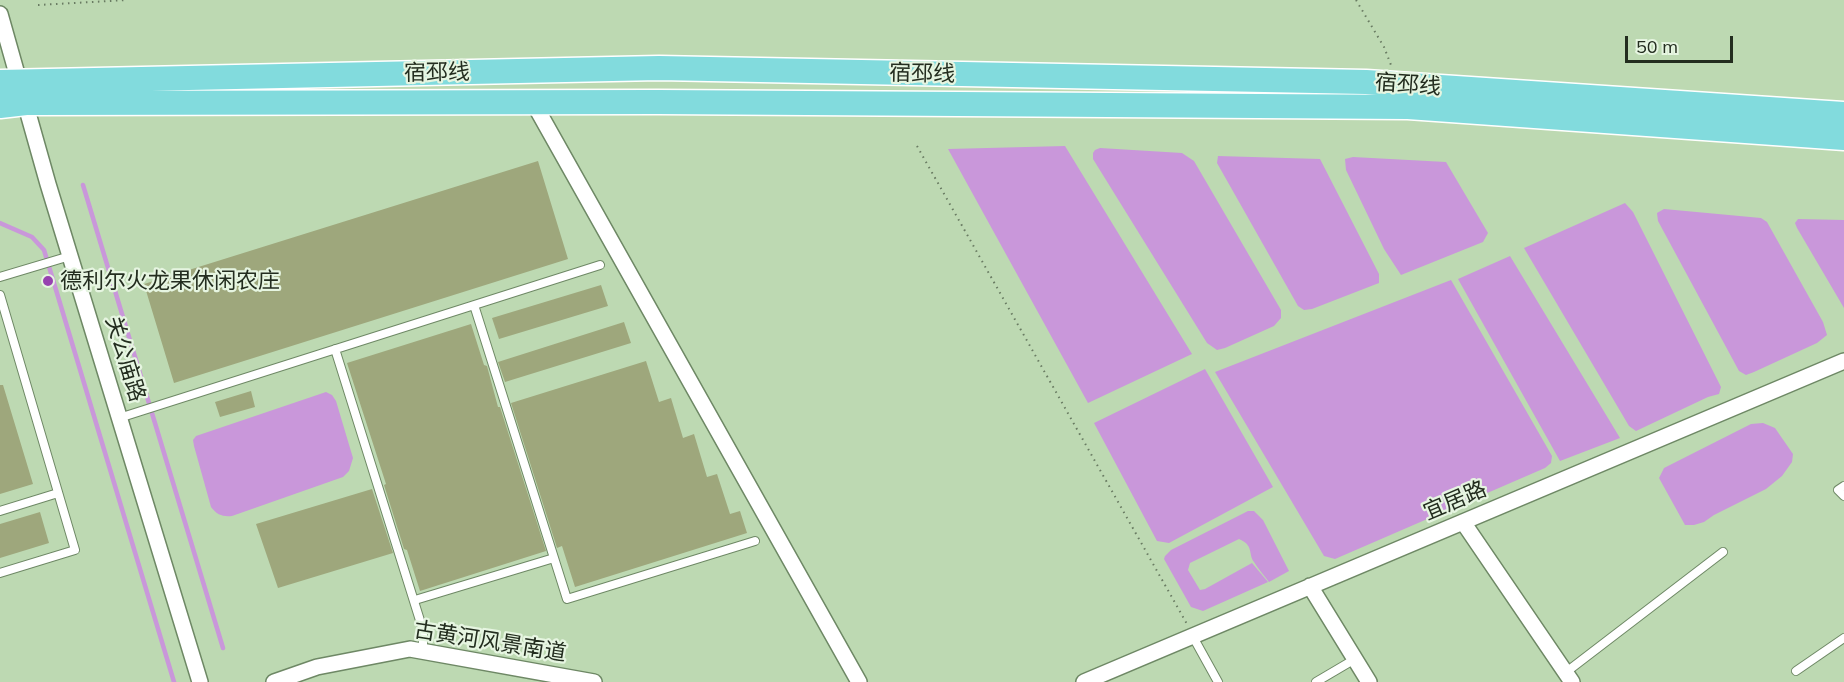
<!DOCTYPE html>
<meta charset="utf-8">
<style>
body{margin:0}
#map{position:relative;width:1844px;height:682px;overflow:hidden;background:#bdd9b2;font-family:Mulish,sans-serif}
canvas{display:block}
.scale{position:absolute;left:1625px;top:36px;width:108px;height:27px;box-sizing:border-box;border:3px solid #232d1f;border-top:0;padding-left:8px;font-size:18px;line-height:21px;white-space:nowrap;color:#232d1f;-webkit-text-stroke:4px #e6f5e1;paint-order:stroke}
</style>
<div id="map">
<canvas width="1844" height="682"></canvas>
<div class="scale">50 m</div>
</div>
<script>
const ctx = document.querySelector('canvas').getContext('2d');
ctx.lineJoin = 'round';
function fillPath(path, color) {
  ctx.fillStyle = color;
  ctx.fill(path, 'evenodd');
}
function trace(path, color, width, dash) {
  ctx.strokeStyle = color;
  ctx.lineWidth = width;
  ctx.lineCap = dash ? 'butt' : 'round';
  ctx.setLineDash(dash || []);
  ctx.stroke(path);
}
function write(font, color, halo, rows, align = 'center') {
  ctx.font = font + ' Mulish,"Noto Sans SC",sans-serif';
  ctx.lineWidth = 4.5;
  ctx.setLineDash([]);
  ctx.textBaseline = 'middle';
  ctx.strokeStyle = halo;
  ctx.fillStyle = color;
  for (const [text, x, y, turn = 0] of rows) {
    ctx.save();
    ctx.translate(x, y);
    ctx.rotate((+turn || 0) * Math.PI / 180);
    ctx.textAlign = isNaN(turn) ? turn : align;
    if (halo) ctx.strokeText(text, 0, 0);
    ctx.fillText(text, 0, 0);
    ctx.restore();
  }
}
fillPath(new Path2D(`
 M1065,146L1192,354L1088,403L948,149Z
 M1100,148L1182,153L1194,161L1281,310V318L1274,326L1225,348L1217,350L1207,343L1093,159V153L1095,150Z
 M1218,156L1320,159L1379,274V283L1312,309L1304,310L1298,306L1217,163Z
 M1353,157L1446,162L1488,233L1483,242L1401,275L1384,249L1346,170L1345,159Z
 M1625,203L1633,212L1721,387L1719,394L1708,397L1636,431L1629,426L1524,248Z
 M1664,209L1761,218L1767,222L1823,322L1827,335L1817,343L1754,372L1746,375L1739,371L1658,221L1657,213Z
 M1798,219L1844,220V308L1797,228L1795,223Z
 M1510,256L1620,438L1560,461L1458,279Z
 M1451,280L1552,456L1551,463L1545,468L1335,559L1324,556L1215,372Z
 M1205,369L1273,487L1169,543L1157,541L1094,423Z
 M326,392L332,395L336,401L353,458L349,471L343,477L232,516C223,517 217,515 211,507L194,446L193,440L196,436Z
 M1763,423L1775,428L1793,454L1792,462L1782,476L1766,489L1714,515L1704,522L1694,525H1685L1659,478L1664,468L1751,424Z
 M1248,511H1254L1263,520L1289,571L1269,582C1264,575 1258,569 1254,562C1248,554 1254,545 1239,539L1190,563L1188,570L1200,590L1205,589L1252,563L1268,582L1203,611L1191,607L1164,559L1165,556L1171,550Z`), '#c997da');
trace(new Path2D(`
 M83,185L223,648
 M0,223L32,237L44,250L174,682`), '#c997da', 4.5);
fillPath(new Path2D(`
 M538,161L568,259L174,383L144,284Z
 M601,285L608,306L499,339L492,318Z
 M624,322L631,343L505,382L498,362Z
 M471,324L484,365L487,366L498,407H500L546,551L420,591L407,550L404,549L384,485L386,484L347,363Z
 M646,361L659,402L671,398L683,438L694,434L707,477L717,474L730,514L740,511L747,533L575,587L562,546L557,548L511,403Z
 M0,385H3L33,484L0,494Z
 M251,391L255,407L220,417L215,402Z
 M372,489L393,553L278,588L256,524Z
 M40,512L49,543L0,558V524Z`), '#9ea77c');
const service = new Path2D(`
 M0,277L70,256
 M0,295L75,550L0,573
 M474,305L567,599L755,541
 M335,349L423,630V651
 M119,418L600,265
 M1844,486L1838,490L1844,496
 M0,511L58,493
 M415,600L554,558
 M1192,635L1218,682
 M1796,671L1844,638
 M1565,673L1723,552
 M1316,682L1355,659`);
const minor = new Path2D(`
 M0,14L48,184L200,682
 M533,102L859,682
 M1463,522L1572,682
 M1310,586L1369,682
 M274,682L317,667L410,649L594,682
 M1084,682L1844,361`);
const primary = new Path2D(`
 M0,82L659,68L1366,82L1844,114
 M0,106L26,103L658,102L1408,107L1844,138`);
trace(service, '#6e8865', 10);
trace(minor, '#6e8865', 18);
trace(primary, '#fff', 27);
trace(new Path2D(`
 M1356,0L1384,47L1391,65
 M38,5L127,0
 M917,146L1187,624`), '#697b62', 2, [1.5, 4.5]);
trace(service, '#fff', 8);
trace(minor, '#fff', 15);
trace(primary, '#82dbdd', 24);
for (const [x, y, r, color] of [
 [48,281,6,"#9742b0"]
]) {
  const dot = new Path2D();
  dot.arc(x, y, r, 0, 2 * Math.PI);
  ctx.fillStyle = color;
  ctx.fill(dot);
  trace(dot, '#e6f5e1', 2);
}
write('22px', '#232d1f', '#e6f5e1', [
 ["宿邳线",437,73,-1],
 ["宿邳线",922,74,1],
 ["宿邳线",1408,85,4],
 ["关公庙路",125,359,73],
 ["宜居路",1455,501,-23],
 ["古黄河风景南道",490,642,9]
]);
write('22px', '#232d1f', '#e6f5e1', [
 ["德利尔火龙果休闲农庄",60,281]
], 'left');
</script>
